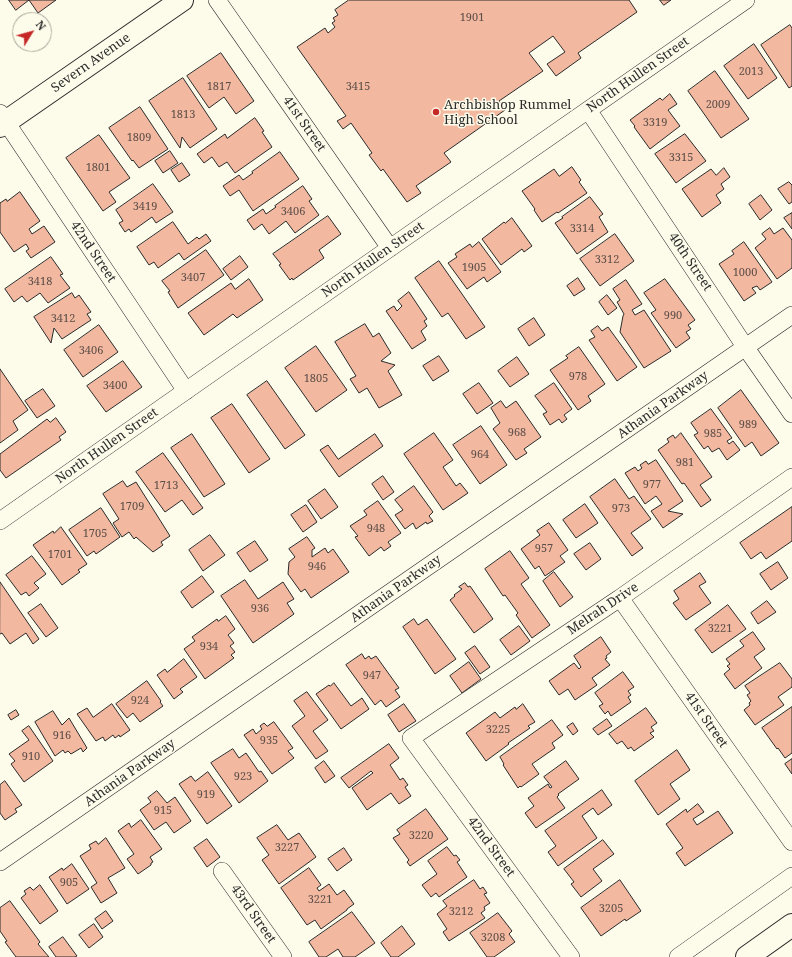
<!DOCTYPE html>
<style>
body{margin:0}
#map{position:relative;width:792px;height:957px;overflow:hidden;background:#fdfbea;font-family:"Noto Serif",serif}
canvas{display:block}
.north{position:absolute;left:12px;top:12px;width:40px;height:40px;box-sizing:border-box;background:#fdfbea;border:1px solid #a9a89e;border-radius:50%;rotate:53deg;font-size:11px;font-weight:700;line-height:16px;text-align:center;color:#2b2b2b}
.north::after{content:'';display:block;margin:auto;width:14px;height:18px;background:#c62828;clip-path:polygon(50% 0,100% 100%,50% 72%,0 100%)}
</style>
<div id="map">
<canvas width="792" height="957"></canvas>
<div class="north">N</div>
</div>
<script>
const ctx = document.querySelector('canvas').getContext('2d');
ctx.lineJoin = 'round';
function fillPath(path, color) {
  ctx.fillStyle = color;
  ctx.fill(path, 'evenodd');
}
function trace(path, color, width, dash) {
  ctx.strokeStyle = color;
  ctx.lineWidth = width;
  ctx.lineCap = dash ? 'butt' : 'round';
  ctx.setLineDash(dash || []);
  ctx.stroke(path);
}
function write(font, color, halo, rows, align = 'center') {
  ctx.font = font + ' "Noto Serif",serif';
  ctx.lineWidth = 3;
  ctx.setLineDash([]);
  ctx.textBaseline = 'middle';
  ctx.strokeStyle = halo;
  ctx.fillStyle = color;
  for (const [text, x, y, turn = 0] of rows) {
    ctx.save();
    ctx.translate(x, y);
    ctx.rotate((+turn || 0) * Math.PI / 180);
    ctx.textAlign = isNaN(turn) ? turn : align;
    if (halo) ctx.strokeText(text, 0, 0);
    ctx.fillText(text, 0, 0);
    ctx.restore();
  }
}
const building = new Path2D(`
 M9,0H56L38,13L29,0L16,10Z
 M349,0H629L637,12L578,53L581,58L556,76L547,64L565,52L553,36L529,53L543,71L499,101L505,110L444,153L451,162L416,186L421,193L407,202L383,169L381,171L369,155L372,153L351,123L343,129L337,121L346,116L297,47L325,28L328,33L335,27L332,23L335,21L333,18L338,15L335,10Z
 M660,0H671L664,5Z
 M790,25L792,28V86L789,88L761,45Z
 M754,44L777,78L748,99L724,66Z
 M221,53L254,101L236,114L224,97L209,108L187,76Z
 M715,71L749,119L721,138L688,91Z
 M183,78L217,129L190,148L182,137L180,148L149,101Z
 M670,94L677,104L668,110L680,126L650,149L634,127L635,126L630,120L660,98L662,100Z
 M140,107L168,149L139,168L133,160L132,161L109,128Z
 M255,118L264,131L262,132L272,147L235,173L227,162L219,167L212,157L204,163L197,154L225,134L227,138Z
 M685,134L706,161L676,183L655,154Z
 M99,135L130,178L109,192L116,202L103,211L66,158Z
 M170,151L178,163L163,173L155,161Z
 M280,152L299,179L253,211L239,190L230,196L223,186L239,175L243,180L253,173L252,172Z
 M182,163L190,175L179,182L171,170Z
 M572,167L581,180L579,182L587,193L558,213L557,212L542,222L534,210L535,209L522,191L554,169L559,176Z
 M724,168L730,177L721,184L724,189L716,195L721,203L702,217L682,189L711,169L716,175Z
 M789,182L792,185V202L789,204L778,189Z
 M153,184L173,212L156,223L152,217L131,232L129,229L125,232L119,223L123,221L116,210Z
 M303,186L312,199L309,201L319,215L295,233L286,221L269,234L262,224L254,230L247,220L263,209L266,214L276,207L275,206Z
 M20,192L40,221L29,229L32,234L44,226L55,242L31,258L26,251L29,249L26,244L14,252L0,232V203L6,199L7,201Z
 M761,195L772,210L760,220L749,204Z
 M590,197L603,214L599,217L608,232L577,254L555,223L563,218L562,217Z
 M792,213V229L784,218Z
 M328,216L341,234L319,250L324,258L293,280L292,278L290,280L279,265L281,264L273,254Z
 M512,218L532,246L524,252L522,249L501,265L482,239L504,222L505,223Z
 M173,222L188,244L197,237L199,239L206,234L211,241L184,260L179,253L158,268L154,262L149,265L137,247Z
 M770,228L774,234L783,228L792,240V268L777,279L755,248L766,239L762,234Z
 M615,234L634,261L600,286L580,259Z
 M479,242L501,272L487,282L484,277L467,289L448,263L457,257L455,254L470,244L472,247Z
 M744,242L772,282L760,290L757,286L752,288L756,293L744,301L719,264L734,254L732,251Z
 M206,250L224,275L178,308L168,292L170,291L162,281Z
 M240,256L248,267L231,280L223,269Z
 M51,257L63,274L60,275L70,288L48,303L40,293L27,302L22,296L14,302L5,289Z
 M439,261L485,327L466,339L448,313L442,317L415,278Z
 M578,278L585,289L574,296L567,286Z
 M249,279L263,300L237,318L233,314L204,335L188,313L231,283L235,289Z
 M665,279L695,320L688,325L691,329L686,332L690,338L676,348L651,313L656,310L644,293Z
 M626,280L642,304L632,310L635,315L644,310L671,351L644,368L620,332L623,316L624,314L617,302L620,300L613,289Z
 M409,292L427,319L424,321L427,326L421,331L426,340L412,349L386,311L394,306L397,311L402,306L398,301Z
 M72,293L75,298L79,295L91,312L87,314L91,320L62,339L54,328L51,343L34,317Z
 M607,295L617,308L608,315L599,302Z
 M534,318L545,335L529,346L518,329Z
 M365,324L373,337L379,333L391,353L381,361L395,365L388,371L402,395L379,408L367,388L359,393L350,379L356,376L335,342Z
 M99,325L118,352L83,377L64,350Z
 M598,326L602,331L608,327L637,367L617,381L589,340L595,337L591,331Z
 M316,346L347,390L316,412L285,368Z
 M579,347L605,384L588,396L591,401L578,410L550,370L568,358L566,356Z
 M439,356L449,371L433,381L423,366Z
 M517,357L529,374L510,387L498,371Z
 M123,361L142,387L106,412L87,386Z
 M0,369L28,410L13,421L18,430L0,443Z
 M267,381L305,435L285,449L247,395Z
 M479,383L493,403L477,414L463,394Z
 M554,383L572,409L564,415L567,419L562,423L559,419L550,425L543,414L547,412L535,396Z
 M43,389L55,406L37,418L25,401Z
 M741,390L779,443L761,456L752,442L745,447L718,408Z
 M501,401L506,408L516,401L541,437L524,449L527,453L516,460L493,429L500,423L491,408Z
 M232,404L270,459L249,473L211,418Z
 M711,409L732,438L727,441L729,444L733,441L740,450L727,460L719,448L712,452L708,446L704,449L694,435L698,433L691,423Z
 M56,418L66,432L59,437L61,440L6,478L0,470V454L47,419L50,422Z
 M481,426L507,465L480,484L453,445Z
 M434,433L453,460L443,467L456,486L460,483L468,493L443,510L404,454Z
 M681,433L712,477L700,485L711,500L701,507L684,483L682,484L658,450L669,442L667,439L673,435L675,438Z
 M192,434L225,484L204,497L171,448Z
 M375,434L383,446L339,477L320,450L328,445L338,459Z
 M163,453L203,508L193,515L182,500L165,512L136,472Z
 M656,460L683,501L668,511L683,514L663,528L651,511L662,504L656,496L645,504L625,473L635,467L638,471L642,468L640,465L646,461L648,464Z
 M383,476L394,492L383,500L372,484Z
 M615,479L629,499L634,496L651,519L631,533L643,548L632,556L590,497Z
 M123,481L127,487L136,482L170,536L161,542L163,545L153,552L136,537L134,539L129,532L122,537L113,523L119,519L103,494Z
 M414,486L433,512L429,516L433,521L427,524L426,522L416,529L413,523L405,529L395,515L403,510L395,500Z
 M325,489L338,507L321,519L308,501Z
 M378,501L401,533L388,542L391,546L384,551L381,547L369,556L355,537L358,536L350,526L367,515L364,511Z
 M585,504L598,523L576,538L563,520Z
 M306,505L317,522L303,532L291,515Z
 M792,507V541L766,559L761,552L751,559L740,543Z
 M101,508L120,537L96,554L94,551L87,556L69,530Z
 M549,523L568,550L560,556L565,562L545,576L539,566L535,569L521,549L540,535L537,531Z
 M61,527L87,564L78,570L80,572L62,585L33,545L53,531L54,533Z
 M210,535L225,555L203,571L189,550Z
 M307,537L315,548L312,550V557L325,548L328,553L333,549L349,572L311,598L305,589L301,592L288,574L289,562L295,557L289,549Z
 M255,541L268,560L250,572L237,553Z
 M590,543L601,559L586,570L574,554Z
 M510,551L529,578L521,584L550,625L532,638L516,615L518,613L505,595L503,596L485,569Z
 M32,556L46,574L34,583L39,588L29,596L26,592L21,595L6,575Z
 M778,562L788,578L771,590L760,574Z
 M554,572L573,597L560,607L543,581Z
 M700,573L706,582L699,586L711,603L686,620L673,603L679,599L674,591Z
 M202,576L214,592L192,608L181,592Z
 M245,580L258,599L283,582L294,599L287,603L294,614L253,643L221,596Z
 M0,582L39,639L33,644L26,633L10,644L2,633L0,634Z
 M465,583L468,587L470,586L493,619L474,633L450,600L455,596L454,595L462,589L459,587Z
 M767,601L776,612L758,624L751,613Z
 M41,604L58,628L46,637L28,613Z
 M728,605L746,629L712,653L695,630Z
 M226,616L235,629L228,635L234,643L230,646L235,652L231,655L234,658L205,679L184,649L195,641L192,637L217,619L218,621Z
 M414,619L418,625L427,619L456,659L435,674L403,627Z
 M519,626L530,641L511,655L500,640Z
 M753,632L765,649L754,657L762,668L735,689L724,674L730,669L727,666L730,664L726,659L744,646L740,641Z
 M601,637L611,652L606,656L607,658L605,659L610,665L592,678L597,685L575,700L568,689L559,695L549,681L574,663L579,669L581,667L574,656Z
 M475,646L490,667L480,674L465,653Z
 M362,654L365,659L369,656L371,659L376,656L399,688L395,690L400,697L386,707L381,700L375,705L346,665Z
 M184,659L197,677L180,689L183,692L174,699L157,675L165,669L167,672Z
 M469,662L481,679L462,693L450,676Z
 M780,663L792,679V687L778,697L784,705L755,725L744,710L750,705L749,703L751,701L747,695L750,693L745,686Z
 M623,672L634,687L628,691L631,695L628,697L631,702L611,716L608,711L605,714L599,706L603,704L595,693Z
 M147,681L161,701L160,702L163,706L140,722L133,713L127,718L116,704Z
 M334,683L351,706L362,698L369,709L341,729L316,694L329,685L330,686Z
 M307,692L328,720L313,731L328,751L316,759L292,726L305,716L294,701Z
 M112,704L130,730L120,737L119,735L115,738L113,735L105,741L103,737L96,741L77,714L87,708L93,717Z
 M404,704L416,721L399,732L388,715Z
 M523,704L535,722L528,726L530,728L508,743L509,744L486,761L466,733L495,712L500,718L515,707L516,709Z
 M792,707V753L785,758L778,748L777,749L762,728Z
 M646,708L657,723L651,727L654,731L650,733L654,737L634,751L631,747L628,749L622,741L617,744L609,734Z
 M16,710L19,715L11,720L8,715Z
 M53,711L62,725L69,718L87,748L83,752L81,748L71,754L68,751L65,753L63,750L55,756L35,722Z
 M607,719L612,726L598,735L593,729Z
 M552,720L563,735L552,743L555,748L532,764L539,774L521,787L520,786L518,788L503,765L504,764L500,757Z
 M274,722L293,748L288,751L294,758L272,774L244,735L253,729L256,734L262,729L260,726L264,723L267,726Z
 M573,723L578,731L573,735L567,727Z
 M29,726L53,761L24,782L11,764L15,761L9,754L29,740L22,731Z
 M389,744L399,758L390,765L400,780L403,778L408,785L405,787L411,796L399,804L391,793L367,810L352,788L373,773L371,771L349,788L341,778Z
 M233,749L239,758L246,753L259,772L261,771L268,781L239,803L211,763Z
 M677,750L690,770L670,784L680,799L658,815L635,781Z
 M792,759V774L785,764Z
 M324,761L335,776L325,783L315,768Z
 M566,761L579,779L558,794L559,795L557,797L565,808L536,828L525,813L534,806L528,798L548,784L550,788L552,787L544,777Z
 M208,772L232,806L207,824L179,784L191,776L195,781Z
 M5,781L22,805L15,809L17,812L5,820L0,813V785Z
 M602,790L612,805L598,815L593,808L582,816L597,838L558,866L548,852L556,846L545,831Z
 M157,791L167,803L175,797L191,821L174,833L166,822L154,830L140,810L151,802L148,798Z
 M698,804L704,812L693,819L697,825L718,811L733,833L685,866L676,853L683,848L666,824L686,809L687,812Z
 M426,809L448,839L410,866L407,862L409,860L393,838L400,834L397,830Z
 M141,820L162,849L150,857L153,862L151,863V865L138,874L127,859L134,854L118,831L129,823L131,827Z
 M277,825L288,840L299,833L316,857L279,884L262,860L269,855L257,838Z
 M106,838L125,868L108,878L117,893L101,903L91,887L97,883L80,856L91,849L89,845L96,841L98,844Z
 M207,839L220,857L207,867L194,848Z
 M603,840L614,854L593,869L602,881L581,897L571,884L574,882L564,869Z
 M447,847L454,856L456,855L460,860L457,862L467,877L439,897L436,893L431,897L422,885L437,874L428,861Z
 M344,848L352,860L337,871L328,859Z
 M72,864L89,889L67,904L49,877L62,868L63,870Z
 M309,868L321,885L317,888L319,891L329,884L337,895L344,890L354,904L347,909V910L321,929L315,920L307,925L281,888Z
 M474,880L480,889L483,887L487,893L484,894L490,903L484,907L485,910L481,913L485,918L449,941L443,932L447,929L437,914L447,906L443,901Z
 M620,880L641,911L626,921L625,919L601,936L581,908Z
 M40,885L58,911L40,924L21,898L26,894L24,891L30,887L33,890Z
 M10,901L40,942L38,944L49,957H16L5,942L7,941L0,931V908Z
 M106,911L113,921L102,929L95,919Z
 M352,912L375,943L355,957H343L338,949L326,957H319L309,942Z
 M498,913L512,931L509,934L515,942L494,957H487L470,933Z
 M94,924L103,937L89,948L79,935Z
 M402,926L415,944L398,957H391L381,943Z
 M63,937L77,956L75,957H56L49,947Z`);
fillPath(building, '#f2b8a0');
trace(building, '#2b2b2b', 1);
const street = new Path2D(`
 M217,0L390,248
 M588,110L746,348L792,414
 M0,113L186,391
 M0,521L390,248L746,0
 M620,598L792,842
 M0,862L792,315
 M222,871L283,957
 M571,957L411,738L620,598L792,477
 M678,957L792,876`);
const secondary = new Path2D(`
 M0,126L182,0`);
const highway = new Path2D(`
 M747,957L792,925`);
trace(street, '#2b2b2b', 18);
trace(secondary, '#2b2b2b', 24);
trace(highway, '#2b2b2b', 24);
trace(street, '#fdfbea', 17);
trace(secondary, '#fdfbea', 22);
trace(highway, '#fdfbea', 22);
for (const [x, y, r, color] of [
 [436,112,4,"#c62828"]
]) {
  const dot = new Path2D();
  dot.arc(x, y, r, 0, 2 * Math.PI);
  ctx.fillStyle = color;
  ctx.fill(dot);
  trace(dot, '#fdfbea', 1.5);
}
write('11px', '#5d4e48', null, [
 ["1901",472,18],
 ["2013",751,72],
 ["1817",219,87],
 ["3415",358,87],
 ["2009",718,105],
 ["1813",183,115],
 ["3319",655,123],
 ["1809",139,138],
 ["3315",681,158],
 ["1801",98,168],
 ["3419",145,207],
 ["3406",293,212],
 ["3314",582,229],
 ["3312",607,260],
 ["1905",474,268],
 ["1000",745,273],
 ["3407",193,278],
 ["3418",40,282],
 ["990",673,316],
 ["3412",63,319],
 ["3406",91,351],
 ["978",578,377],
 ["1805",316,379],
 ["3400",115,386],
 ["989",748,425],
 ["968",517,433],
 ["985",713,434],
 ["964",480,455],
 ["981",685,463],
 ["977",652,485],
 ["1713",166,486],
 ["1709",132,507],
 ["973",621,509],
 ["948",376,529],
 ["1705",95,534],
 ["957",544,549],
 ["1701",60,555],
 ["946",317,567],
 ["936",260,609],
 ["3221",720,629],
 ["934",209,647],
 ["947",372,676],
 ["924",140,701],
 ["3225",498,730],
 ["916",62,736],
 ["935",269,741],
 ["910",31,757],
 ["923",243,777],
 ["919",206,795],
 ["915",163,811],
 ["3220",421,836],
 ["3227",287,848],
 ["905",69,883],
 ["3221",320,900],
 ["3205",611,909],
 ["3212",461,912],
 ["3208",493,938]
]);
write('13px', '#2b2b2b', '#fdfbea', [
 ["Severn Avenue",91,63,-35],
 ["North Hullen Street",638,75,-35],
 ["41st Street",304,124,55],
 ["42nd Street",93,252,56],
 ["North Hullen Street",373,260,-35],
 ["40th Street",690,262,56],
 ["Athania Parkway",663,405,-35],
 ["North Hullen Street",107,446,-35],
 ["Athania Parkway",396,589,-35],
 ["Melrah Drive",603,609,-34],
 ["41st Street",706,720,55],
 ["Athania Parkway",130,773,-35],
 ["42nd Street",491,847,54],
 ["43rd Street",253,914,55]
]);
write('13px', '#2b2b2b', '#fdfbea', [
 ["Archbishop Rummel",444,105],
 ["High School",444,120]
], 'left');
</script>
